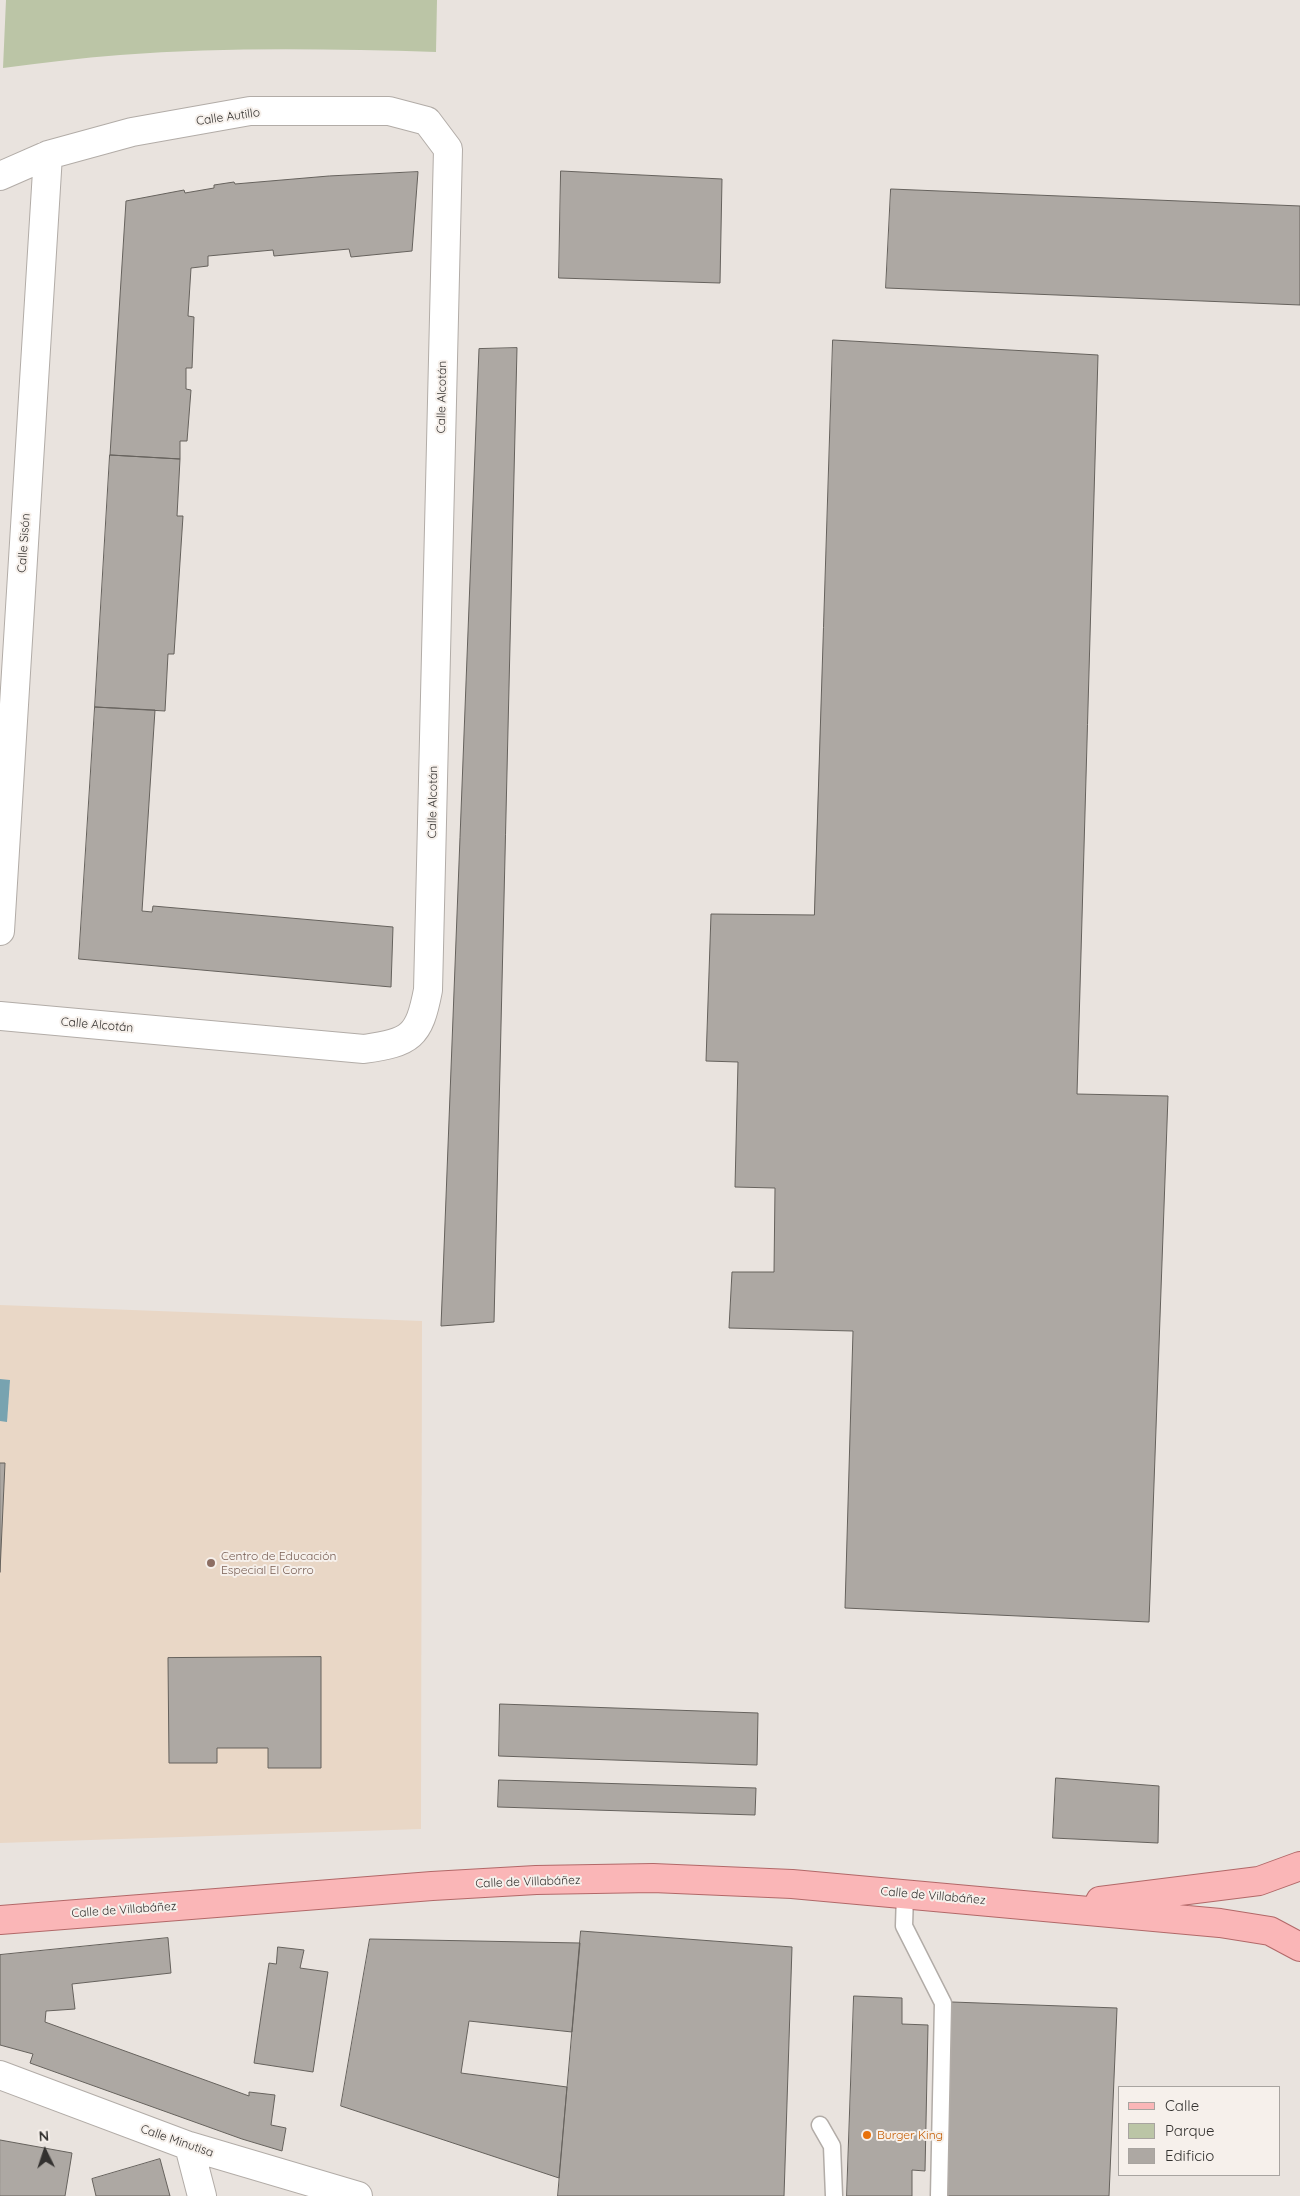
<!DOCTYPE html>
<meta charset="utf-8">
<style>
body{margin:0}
#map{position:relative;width:1300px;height:2196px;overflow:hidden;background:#e9e3de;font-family:Quicksand,sans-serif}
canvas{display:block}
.legend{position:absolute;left:1118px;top:2086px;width:162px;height:90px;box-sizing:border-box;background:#f6f0eb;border:1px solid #a8a4a0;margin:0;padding:6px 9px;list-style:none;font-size:15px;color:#33312f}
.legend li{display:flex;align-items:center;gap:10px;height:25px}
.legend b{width:25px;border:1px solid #a8a4a0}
.north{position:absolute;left:20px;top:2126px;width:50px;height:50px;-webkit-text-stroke:4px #f6f0eb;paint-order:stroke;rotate:356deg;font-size:14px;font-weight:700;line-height:20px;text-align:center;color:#33312f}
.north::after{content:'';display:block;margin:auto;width:18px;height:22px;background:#33312f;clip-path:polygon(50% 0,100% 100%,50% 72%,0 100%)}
</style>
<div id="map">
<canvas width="1300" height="2196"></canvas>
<ul class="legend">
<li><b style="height:6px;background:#fab6b7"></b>Calle</li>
<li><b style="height:14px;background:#bbc5a6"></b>Parque</li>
<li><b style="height:14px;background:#ada8a3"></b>Edificio</li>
</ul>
<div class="north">N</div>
</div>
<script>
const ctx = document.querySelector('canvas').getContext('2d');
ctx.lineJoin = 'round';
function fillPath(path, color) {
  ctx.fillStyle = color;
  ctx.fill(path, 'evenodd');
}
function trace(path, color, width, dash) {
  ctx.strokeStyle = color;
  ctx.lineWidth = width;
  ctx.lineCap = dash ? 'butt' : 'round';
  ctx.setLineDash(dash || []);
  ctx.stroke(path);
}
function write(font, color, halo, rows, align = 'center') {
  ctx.font = font + ' Quicksand,sans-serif';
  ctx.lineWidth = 4;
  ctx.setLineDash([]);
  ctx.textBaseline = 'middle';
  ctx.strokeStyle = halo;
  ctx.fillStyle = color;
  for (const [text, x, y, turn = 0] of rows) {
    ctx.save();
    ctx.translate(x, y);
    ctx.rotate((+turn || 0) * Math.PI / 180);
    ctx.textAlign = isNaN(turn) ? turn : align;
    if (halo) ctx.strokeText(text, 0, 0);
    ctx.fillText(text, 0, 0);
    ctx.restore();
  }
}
fillPath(new Path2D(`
 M0,1305L422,1321L421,1829L0,1843Z`), '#e9d7c6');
fillPath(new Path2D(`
 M6,0H437L436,52C331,49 225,47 120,55C81,58 42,63 3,68Z`), '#bbc5a6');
fillPath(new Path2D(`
 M0,1379L10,1380L7,1422L0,1421Z`), '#78a3b0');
const building = new Path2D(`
 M561,171L722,179L720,283L559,278Z
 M418,172L412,251L351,257L349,249L274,256L273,250L208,256V266L191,268L188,316L194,317L192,368H186V389L191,390L187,441H180V459L110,455L126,201L184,190L185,193L214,188V185L234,182L235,184L329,176Z
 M891,189L1300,206V305L886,288Z
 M833,340L1098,355L1077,1094L1168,1096L1149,1622L845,1608L853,1331L729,1328L732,1272H774L775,1188L735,1187L738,1062L706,1061L711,914L814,915Z
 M517,348L494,1322L441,1326L479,349Z
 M110,455L180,459L177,516H183L174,654H168L165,711L95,707Z
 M95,707L155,710L142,911L152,912L153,906L393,927L391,987L79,959Z
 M0,1463H5L0,1572Z
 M321,1657V1768H268V1748H217V1763H169L168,1658Z
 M500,1704L758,1713L757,1765L499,1756Z
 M1056,1778L1159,1786L1158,1843L1053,1838Z
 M499,1780L756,1788L755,1815L498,1807Z
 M581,1931L792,1947L784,2196H558Z
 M168,1938L171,1973L72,1984L75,2009L46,2011L45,2022L249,2096V2092L275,2095L271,2125L286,2128L282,2151L242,2139L30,2063L33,2054L0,2045V1955Z
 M370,1939L580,1943L572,2032L469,2021L461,2073L567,2087L559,2178L341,2106Z
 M278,1947L304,1950L300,1968L328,1972L313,2072L254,2063L269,1963L276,1964Z
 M854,1996L902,1998V2024L928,2025L925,2171L912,2170V2196H847Z
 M952,2002L1117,2008L1109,2196H945Z
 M0,2140L72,2153L65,2196H0Z
 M160,2159L170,2196H96L92,2179Z`);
fillPath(building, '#ada8a3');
trace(building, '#66625d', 1);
const lane = new Path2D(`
 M905,1894L904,1926L943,2003L939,2196
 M820,2125L832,2146L834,2196`);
const street = new Path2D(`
 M0,176L48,155L132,132L250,111H389L427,121L448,149L428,990C419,1037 411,1042 364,1049L0,1016
 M0,931L48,155
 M0,2075L189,2146L358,2196
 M189,2146L202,2196`);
const primary = new Path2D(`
 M1100,1901L1259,1881L1300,1866
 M0,1920L432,1886L536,1880L653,1878L792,1884L1220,1923L1270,1931L1300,1947`);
trace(lane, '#b2aca7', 19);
trace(street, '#b2aca7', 30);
trace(primary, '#b26868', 30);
trace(lane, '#fff', 16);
trace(street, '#fff', 28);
trace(primary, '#fab6b7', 28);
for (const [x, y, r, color] of [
 [211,1563,5,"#8d6e63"],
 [867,2135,5,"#e8710a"]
]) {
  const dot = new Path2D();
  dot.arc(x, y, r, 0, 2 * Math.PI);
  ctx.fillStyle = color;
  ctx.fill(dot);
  trace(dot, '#f6f0eb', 2);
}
write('12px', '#33312f', '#f6f0eb', [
 ["Calle Autillo",228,117,-8],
 ["Calle Alcotán",442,397,-89],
 ["Calle Sisón",24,543,-86],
 ["Calle Alcotán",433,802,-89],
 ["Calle Alcotán",97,1025,5],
 ["Calle de Villabáñez",528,1882,-2],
 ["Calle de Villabáñez",933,1896,5],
 ["Calle de Villabáñez",124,1910,-4],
 ["Calle Minutisa",177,2141,19]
]);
write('12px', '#785e54', '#f6f0eb', [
 ["Centro de Educación",221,1556],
 ["Especial El Corro",221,1570]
], 'left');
write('12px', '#c56008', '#f6f0eb', [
 ["Burger King",877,2135]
], 'left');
</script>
